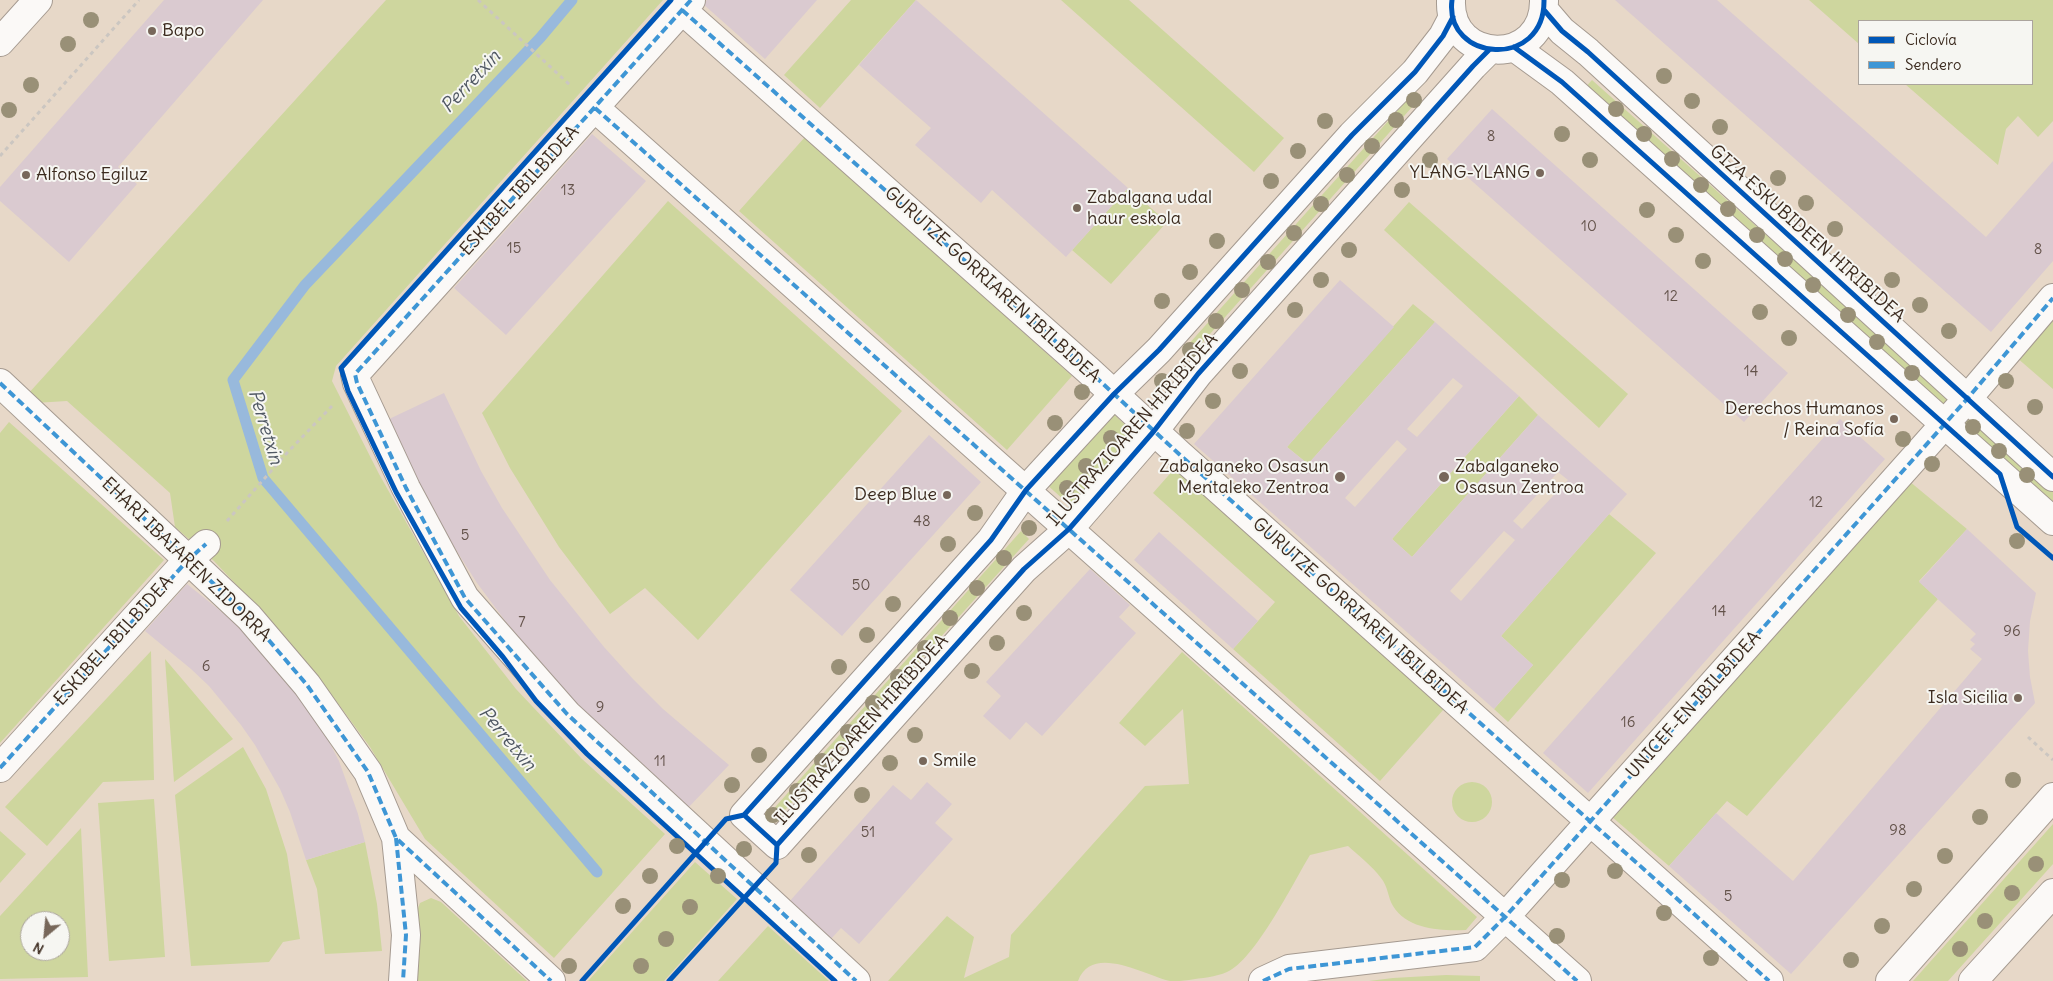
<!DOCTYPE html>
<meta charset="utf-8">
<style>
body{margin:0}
#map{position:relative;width:2053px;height:981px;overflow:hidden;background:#e7d8c8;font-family:Delius,sans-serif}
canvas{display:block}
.legend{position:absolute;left:1858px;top:20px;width:175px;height:65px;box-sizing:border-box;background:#f6f6f2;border:1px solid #aba49d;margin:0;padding:6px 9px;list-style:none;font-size:15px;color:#3b2a1e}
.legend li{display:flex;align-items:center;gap:10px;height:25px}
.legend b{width:25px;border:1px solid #aba49d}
.north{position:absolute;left:20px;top:911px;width:50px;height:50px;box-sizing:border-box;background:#f6f6f2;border:1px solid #aba49d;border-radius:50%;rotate:208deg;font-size:14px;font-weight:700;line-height:20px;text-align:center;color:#3b2a1e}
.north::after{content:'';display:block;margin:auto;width:18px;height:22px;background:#77675a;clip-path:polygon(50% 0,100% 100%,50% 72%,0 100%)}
</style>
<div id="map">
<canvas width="2053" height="981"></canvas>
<ul class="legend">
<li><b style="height:6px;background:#0057b8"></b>Ciclovía</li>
<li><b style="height:6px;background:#3e96d5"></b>Sendero</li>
</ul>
<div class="north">N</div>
</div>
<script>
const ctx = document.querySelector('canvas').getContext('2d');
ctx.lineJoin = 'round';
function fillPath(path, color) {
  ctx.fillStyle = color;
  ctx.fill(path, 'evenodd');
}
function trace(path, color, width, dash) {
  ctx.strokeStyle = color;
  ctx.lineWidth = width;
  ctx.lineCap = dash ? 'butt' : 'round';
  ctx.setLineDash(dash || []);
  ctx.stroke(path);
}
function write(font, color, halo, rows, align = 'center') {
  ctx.font = font + ' Delius,sans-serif';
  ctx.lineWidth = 4;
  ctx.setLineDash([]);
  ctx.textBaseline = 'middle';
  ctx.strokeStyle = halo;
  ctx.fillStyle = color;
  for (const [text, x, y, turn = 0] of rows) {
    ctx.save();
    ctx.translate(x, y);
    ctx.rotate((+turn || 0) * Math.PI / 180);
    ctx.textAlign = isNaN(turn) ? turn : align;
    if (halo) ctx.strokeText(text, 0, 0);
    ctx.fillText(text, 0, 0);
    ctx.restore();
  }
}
fillPath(new Path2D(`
 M386,0H663L336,366L332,381L379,474L459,616L516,689L582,759L665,834L554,958L425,839L370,747L317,675L258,608L214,561L175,527L170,493L67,401L35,403L27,395Z
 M851,0H916L820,108L784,75Z
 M1061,0H1129L1284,138L1254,172Z
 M1809,0H2053V121L2038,137L2018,116L2006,129L1998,165L1905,84H2032V21H1859V44Z
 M1592,80L2053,490V506L1582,91Z
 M1415,91L1421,97L1194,352L1188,353L1187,346Z
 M805,137L1072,376L1007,450L739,211Z
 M1128,188L1167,222L1111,284L1072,250Z
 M668,201L902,411L698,640L645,588L610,614L559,547L510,468L482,413Z
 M1409,202L1628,394L1599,428L1384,230Z
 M1413,304L1435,322L1308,464L1287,447Z
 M2053,315V389L2016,357Z
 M1519,396L1538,415L1412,557L1392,539Z
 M1110,411L1139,437L1074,509L1045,483Z
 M9,422L164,560L0,743V433Z
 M1175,468L1444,709L1380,781L1233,649L1275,602L1153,493Z
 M1909,481L1967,529L1919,581L1938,599L1747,816L1727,801L1669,866L1611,816Z
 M1609,514L1656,553L1508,722L1494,709L1533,665L1501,636Z
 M1021,531L1029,539L776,820L771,822L768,820L769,814Z
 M151,651L154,780L103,782L47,846L5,807Z
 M1182,652L1477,917L1466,930C1442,931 1408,930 1393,906C1388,898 1388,886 1381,878C1372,866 1359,856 1348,846L1310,855C1293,883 1255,960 1227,972C1216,977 1201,978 1189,980C1183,981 1176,981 1170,981C1144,975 1092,943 1078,981H888L947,916L974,937L964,978L1009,957L1011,935L1145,786L1189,784L1183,709L1145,746L1119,723Z
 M165,659L233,739L174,782Z
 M243,747L266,789L287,854L300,939L283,942L269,962L191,966L175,795Z
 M1452 802a20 20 0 1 1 40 0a20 20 0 1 1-40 0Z
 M154,799L165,957L109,961L98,803Z
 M2053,824V864L1948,981H1913Z
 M81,828L88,977L0,979V916ZM30,921H60V951H30Z
 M0,831L26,854L0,883Z
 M365,842L377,904L382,951L325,954L317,889L306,860Z
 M695,862L737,899L664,981H588Z
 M431,898L441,902L527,981H416V913L420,903Z
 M768,926L829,981H718Z
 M1446,975L1480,976V981H1369L1393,978Z`), '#ced69e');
trace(new Path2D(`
 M572,0L540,38L305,285L233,380L263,478L597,872`), '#98b9dc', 11);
fillPath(new Path2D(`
 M164,0H263L118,167L137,184L69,262L0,201V187Z
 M707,0H817L765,59L703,4Z
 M916,0L1128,188L1066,257L992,190L981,203L915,145L931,128L859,65Z
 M1615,0H1717L1986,237L2053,161V261L1991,332Z
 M1492,109L1788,373L1744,422L1447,159Z
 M592,134L646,181L506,335L454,288Z
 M1340,280L1394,327L1287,447L1308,464L1435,322L1519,396L1392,539L1412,557L1538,415L1627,494L1501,636L1533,665L1494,709L1194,444ZM1453,378L1463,386L1417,437L1407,429ZM1397,440L1407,449L1355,507L1345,498ZM1558,472L1568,480L1522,529L1513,521ZM1504,531L1515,540L1461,601L1450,591Z
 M444,393L481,471L502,508L550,580L604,647L633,679L663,709L729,765L686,810L595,725L521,642L477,583L437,520L387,420Z
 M1840,419L1885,459L1588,793L1543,753Z
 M929,435L981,482L842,636L790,590Z
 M1967,529L2036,593L2030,621L2028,651L2030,677L2035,703L1791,974L1669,866L1716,813L1793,881L1982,659L1970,649L1975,644L1970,640L1976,634L1919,582Z
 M1159,532L1258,621L1233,649L1134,560Z
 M1090,569L1130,605L1119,617L1136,633L1042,736L1026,722L1010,740L983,716L1001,696L986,682Z
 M187,584L238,625L278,665L326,736L339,761L358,814L365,842L306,860L290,812L280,789L255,745L241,725L209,686L191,669L145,631Z
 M927,782L952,804L935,823L953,839L859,944L841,928L831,939L789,902L893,785L911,800Z`), '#dacad0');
const pedestrian = new Path2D(`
 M691,0L355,374L357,383L406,488L465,598L567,714L856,981
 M682,10L1088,370L1179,454L1769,981
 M595,108L1577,981
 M0,383L249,617L307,685L368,772L396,838L551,981
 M0,768L188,560L206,544
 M396,838L406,935L403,981
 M1263,981L1289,969L1475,947L1505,917L1967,399L2053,298`);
const minor = new Path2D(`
 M1451,1C1449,65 1545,67 1544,0
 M1544,10L1562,31L1588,52L2053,477
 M1453,17L1443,36L1415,72L1352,135L1159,350L1114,394L1026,490L991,540L744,815L777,845L1024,569L1069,529L1154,431L1198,374L1473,66L1489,50
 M1514,47L1562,82L2053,521`);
const secondary = new Path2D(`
 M1890,981L2053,797
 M1973,981L2053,893`);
const primary = new Path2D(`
 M0,42L38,0`);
trace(pedestrian, '#a59a90', 30);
trace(minor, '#a59a90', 30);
trace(secondary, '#a59a90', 30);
trace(primary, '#a59a90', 30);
trace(new Path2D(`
 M478,0L571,86
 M0,156L139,0
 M227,521L286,454L332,406
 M2028,737L2053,760`), '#cbc6c1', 3, [4, 4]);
trace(pedestrian, '#fbf9f7', 28);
trace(minor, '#fbf9f7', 28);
trace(secondary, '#fbf9f7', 28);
trace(primary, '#fbf9f7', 28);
trace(new Path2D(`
 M691,0L355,374L357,383L406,488L465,598L567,714L856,981
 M682,10L1088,370L1179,454L1769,981
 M595,108L1577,981
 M0,383L249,617L307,685L368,772L396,838L551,981
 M0,768L188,560L206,544
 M396,838L406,935L403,981
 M1263,981L1289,969L1475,947L1505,917L1967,399L2053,298`), '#3e96d5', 4, [8, 4]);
trace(new Path2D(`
 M671,0L341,368L348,391L396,492L461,608L503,657L536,701L587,754L835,981
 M1452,0C1444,62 1545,70 1544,0
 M1544,10L1562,31L1588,52L2053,477
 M1453,17L1443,36L1415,72L1352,135L1159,350L1114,394L1026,490L991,540L744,815L777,845L1024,569L1069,529L1154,431L1198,374L1473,66L1489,50
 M1514,47L1562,82L2000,474L2017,527L2053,558
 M582,981L726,819L744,815
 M669,981L776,863L777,845`), '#0057b8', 5);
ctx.fillStyle = '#999077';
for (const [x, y] of [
 [91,20],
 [68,44],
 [1664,76],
 [31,85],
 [1414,100],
 [1692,101],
 [1616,109],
 [9,110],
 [1396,120],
 [1325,121],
 [1720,127],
 [1562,134],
 [1644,134],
 [1372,146],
 [1298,151],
 [1672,159],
 [1430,160],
 [1590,160],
 [1347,175],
 [1778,178],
 [1271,181],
 [1701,185],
 [1402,190],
 [1806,203],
 [1321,204],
 [1728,209],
 [1647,210],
 [1835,229],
 [1294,233],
 [1676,235],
 [1757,235],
 [1217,241],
 [1349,250],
 [1785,259],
 [1703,261],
 [1268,262],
 [1190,272],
 [1321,280],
 [1892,280],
 [1813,285],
 [1242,290],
 [1162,301],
 [1920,305],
 [1295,310],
 [1760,312],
 [1848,315],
 [1216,321],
 [1949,331],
 [1789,338],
 [1877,342],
 [1190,350],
 [1240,371],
 [1912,373],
 [1162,381],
 [2006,381],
 [1082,392],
 [1213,401],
 [2035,407],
 [1055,423],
 [1973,427],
 [1187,431],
 [1111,438],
 [1903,439],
 [1999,451],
 [1932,464],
 [1086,466],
 [2027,475],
 [1067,488],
 [975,513],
 [1029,528],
 [2017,541],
 [948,544],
 [1004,558],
 [977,588],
 [893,604],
 [1024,613],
 [950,618],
 [867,635],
 [997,643],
 [925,648],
 [839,667],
 [972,671],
 [898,677],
 [873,703],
 [848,732],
 [915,735],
 [759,755],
 [822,761],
 [890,763],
 [2013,780],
 [732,785],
 [797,791],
 [862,795],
 [773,815],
 [1980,817],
 [677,846],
 [744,849],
 [809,855],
 [1945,856],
 [2036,864],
 [1615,871],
 [650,876],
 [718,876],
 [1562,880],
 [1914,889],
 [2012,893],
 [623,906],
 [690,907],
 [1664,913],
 [1985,921],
 [1882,926],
 [1557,936],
 [666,939],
 [1960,949],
 [1711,958],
 [1851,960],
 [569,966],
 [641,966]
]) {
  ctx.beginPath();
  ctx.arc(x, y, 8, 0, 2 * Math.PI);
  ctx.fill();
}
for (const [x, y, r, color] of [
 [152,31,5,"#77675a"],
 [1540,173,5,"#77675a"],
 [26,175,5,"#77675a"],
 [1077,208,5,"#77675a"],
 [1894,419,5,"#77675a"],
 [1340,477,6,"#77675a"],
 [1444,477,6,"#77675a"],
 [947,495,5,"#77675a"],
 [2018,698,5,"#77675a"],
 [923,761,5,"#77675a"]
]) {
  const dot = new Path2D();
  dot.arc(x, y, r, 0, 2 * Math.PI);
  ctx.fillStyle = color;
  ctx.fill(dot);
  trace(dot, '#f6f6f2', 2);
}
write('15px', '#63524a', null, [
 ["8",1491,137],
 ["13",568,191],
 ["10",1589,227],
 ["15",514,249],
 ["8",2038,250],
 ["12",1671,297],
 ["14",1751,372],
 ["12",1816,503],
 ["48",922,522],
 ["5",465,536],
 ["50",861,586],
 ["14",1719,612],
 ["7",522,623],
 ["96",2012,632],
 ["6",206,667],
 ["9",600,708],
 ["16",1628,723],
 ["11",660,762],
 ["98",1898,831],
 ["51",868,833],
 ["5",1728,897]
]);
write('18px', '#3b2a1e', '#f6f6f2', [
 ["Bapo",162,31],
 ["YLANG-YLANG",1530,173,"right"],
 ["Alfonso Egiluz",36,175],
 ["Zabalgana udal",1087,198],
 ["haur eskola",1087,219],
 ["Derechos Humanos",1884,409,"right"],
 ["/ Reina Sofía",1884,430,"right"],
 ["Zabalganeko Osasun",1329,467,"right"],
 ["Mentaleko Zentroa",1329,488,"right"],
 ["Zabalganeko",1455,467],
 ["Osasun Zentroa",1455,488],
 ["Deep Blue",937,495,"right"],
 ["Isla Sicilia",2008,698,"right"],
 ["Smile",933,761]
], 'left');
write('18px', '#3b2a1e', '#f6f6f2', [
 ["ESKIBEL IBILBIDEA",520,191,-48],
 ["GIZA ESKUBIDEEN HIRIBIDEA",1807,234,42],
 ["GURUTZE GORRIAREN IBILBIDEA",992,285,42],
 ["ILUSTRAZIOAREN HIRIBIDEA",1133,430,-49],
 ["EHARI IBAIAREN ZIDORRA",186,560,44],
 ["GURUTZE GORRIAREN IBILBIDEA",1360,616,42],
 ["ESKIBEL IBILBIDEA",114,641,-48],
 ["UNICEF-EN IBILBIDEA",1694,705,-48],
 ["ILUSTRAZIOAREN HIRIBIDEA",862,730,-48]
]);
write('italic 19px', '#505863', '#f6f6f2', [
 ["Perretxin",471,82,-47],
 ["Perretxin",265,427,73],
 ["Perretxin",507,739,50]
]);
</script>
